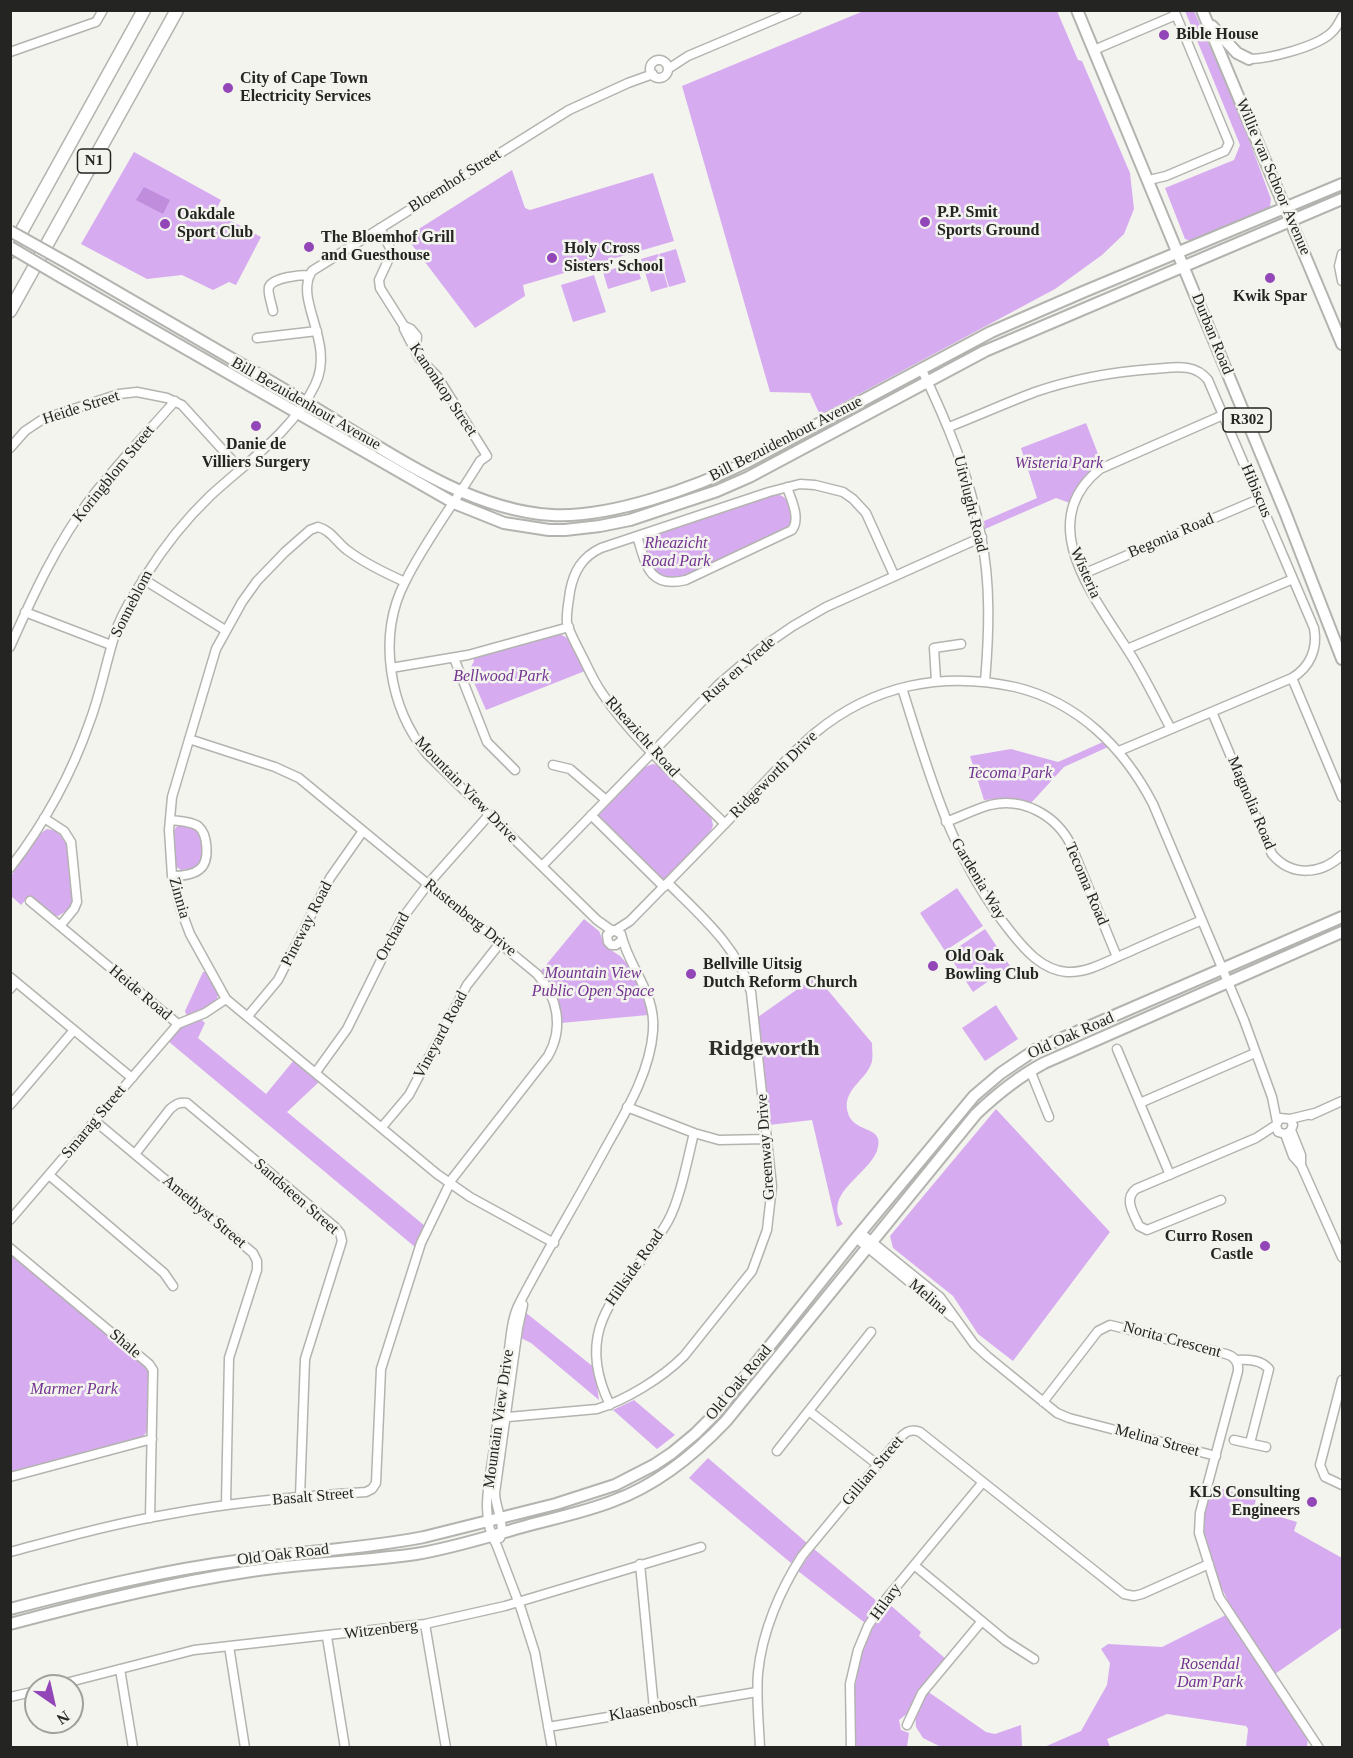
<!DOCTYPE html>
<style>
body{margin:0}
#map{position:relative;width:1353px;height:1758px;overflow:hidden;background:#f3f4ee;font-family:Georgia,serif}
canvas{display:block}
.frame{position:absolute;inset:0;border:12px solid #242422;pointer-events:none}
.north{position:absolute;left:24px;top:1674px;width:60px;height:60px;box-sizing:border-box;background:#f3f4ee;border:2px solid #a0a19c;border-radius:50%;rotate:146deg;font-size:16px;font-weight:700;line-height:24px;text-align:center;color:#242422}
.north::after{content:'';display:block;margin:auto;width:21px;height:27px;background:#9346b7;clip-path:polygon(50% 0,100% 100%,50% 72%,0 100%)}
</style>
<div id="map">
<canvas width="1353" height="1758"></canvas>
<div class="frame"></div>
<div class="north">N</div>
</div>
<script>
const ctx = document.querySelector('canvas').getContext('2d');
ctx.lineJoin = 'round';
function fillPath(path, color) {
  ctx.fillStyle = color;
  ctx.fill(path, 'evenodd');
}
function trace(path, color, width, dash) {
  ctx.strokeStyle = color;
  ctx.lineWidth = width;
  ctx.lineCap = dash ? 'butt' : 'round';
  ctx.setLineDash(dash || []);
  ctx.stroke(path);
}
function write(font, color, halo, rows, align = 'center') {
  ctx.font = font + ' Georgia,serif';
  ctx.lineWidth = 5;
  ctx.setLineDash([]);
  ctx.textBaseline = 'middle';
  ctx.strokeStyle = halo;
  ctx.fillStyle = color;
  for (const [text, x, y, turn = 0] of rows) {
    ctx.save();
    ctx.translate(x, y);
    ctx.rotate((+turn || 0) * Math.PI / 180);
    ctx.textAlign = isNaN(turn) ? turn : align;
    if (halo) ctx.strokeText(text, 0, 0);
    ctx.fillText(text, 0, 0);
    ctx.restore();
  }
}
fillPath(new Path2D(`
 M866,10L1057,11L1078,60L1082,61L1130,173L1134,209L1124,234L1102,255L1055,289L820,415L810,393L770,392L682,86Z
 M1185,11H1194L1238,110L1271,199L1270,207L1266,212L1194,242L1185,239L1165,188L1234,160L1240,145Z
 M134,152L221,200L215,212L261,237L236,285L229,282L213,290L182,275L147,279L81,244Z
 M512,170L525,208L530,210L653,173L674,241L523,285L525,296L475,328L406,237Z
 M676,249L686,282L669,287L659,254Z
 M658,254L668,287L651,292L641,259Z
 M636,262L641,279L608,289L603,272Z
 M594,275L606,312L573,322L561,285Z
 M1086,423L1102,464L1083,480L1070,503L1056,498L985,529L984,521L1037,498L1021,448Z
 M777,494C792,498 794,515 789,528L688,576C680,578 672,580 664,577C648,573 638,545 653,535Z
 M560,634L569,639L585,671L486,710L469,671L474,661L473,658Z
 M1103,742L1108,747L1064,767L1031,803L1010,798L984,800L970,756L1011,749L1058,762Z
 M653,764L661,766L711,816L713,825L711,831L664,880L598,816L645,767Z
 M182,825C199,827 202,834 202,851C202,856 203,860 199,864C194,869 188,869 181,870L175,866L173,833L176,827Z
 M47,829L57,831L67,844L73,901L68,910L58,916L52,915L29,896L21,905L11,896V876L41,833Z
 M957,888L983,926L945,951L920,913Z
 M584,919L599,931L605,946L620,956L630,967L643,995L648,1015L561,1023C560,1003 554,986 541,971Z
 M985,929L1010,966L973,992L948,954Z
 M203,972H206C210,978 217,987 218,994C218,1006 196,1014 187,1016L185,1011Z
 M816,976L872,1043C872,1049 873,1056 872,1061C868,1079 844,1088 847,1109C851,1136 887,1123 877,1151C867,1176 822,1194 843,1224L837,1227L812,1120L769,1125L758,1017Z
 M996,1005L1018,1039L985,1061L962,1028Z
 M202,1020L205,1023L198,1038L266,1094L294,1060L320,1081L287,1112L425,1226L415,1247L168,1041L182,1025Z
 M996,1109L1110,1232L1013,1361L978,1334L953,1296L893,1248L890,1236Z
 M11,1254L146,1367L150,1376L148,1430L142,1438L11,1473Z
 M525,1312L591,1365L594,1364L599,1400L531,1343L519,1337Z
 M634,1400L675,1435L657,1449L613,1410Z
 M708,1458L807,1543L791,1563L689,1478Z
 M1211,1486L1256,1498L1254,1509L1297,1522L1294,1531L1342,1558L1341,1628L1275,1674L1230,1605L1220,1585L1203,1529V1516Z
 M814,1549L878,1602L865,1623L798,1571Z
 M888,1603L921,1632L919,1636L946,1659L916,1694L908,1713L899,1720L901,1730L909,1733L907,1747L855,1748C852,1686 853,1655 888,1603Z
 M1226,1615L1308,1738L1307,1747H1246L1248,1729L1246,1726L1167,1714L1107,1739L1110,1747L1042,1748L1081,1731L1107,1685L1110,1663L1101,1649L1108,1644L1162,1647Z
 M927,1691L986,1732L995,1734L1021,1725L1022,1746L1025,1747H941L923,1738L916,1727L915,1714Z`), '#d7abf0');
fillPath(new Path2D(`
 M144,187L170,200L163,214L136,200Z`), '#c08cdc');
const minor = new Path2D(`
 M1094,50L1176,15
 M10,52L90,24L96,22L103,10
 M1249,59C1269,59 1316,47 1331,33C1336,29 1339,23 1342,17
 M650 69a9 9 0 1 1 18 0a9 9 0 1 1-18 0Z
 M668,69L688,56L797,10
 M1149,180L1166,176L1225,151L1229,143L1174,10
 M380,228L392,252L379,280L380,288L404,326V329L419,358L437,376L487,456L480,461C456,501 425,541 405,582C377,636 389,708 427,754L597,920L611,930
 M1342,254L1339,266L1342,281
 M273,311C272,305 267,292 269,287C273,277 301,275 310,275
 M404,326L411,329L417,336L416,348
 M257,338L317,331
 M921,368C947,422 970,477 981,536C991,584 989,634 985,682
 M949,427C977,416 1006,403 1035,392C1073,379 1112,372 1152,369C1172,368 1194,362 1208,380L1314,628C1318,649 1310,667 1292,678L1119,751
 M10,448L25,431L43,419L119,394L137,392L167,398L182,405L240,469
 M637,536C646,565 649,589 686,580L792,530C801,518 791,500 787,487
 M1083,574L1259,499
 M143,579L225,630
 M405,582C385,573 364,563 347,550C337,543 331,530 318,527L310,530L285,552L257,581L242,602L216,649L172,797L169,830L172,876L181,910L190,934L226,999L437,1174L470,1197L554,1243
 M25,612L111,645
 M10,647C33,595 57,543 91,498C117,464 147,433 175,401
 M1127,649L1293,579
 M454,658L487,742L515,770
 M391,668L468,655L569,627
 M1292,678L1342,797
 M936,681L934,648L961,644
 M902,688C930,776 951,857 1010,931C1025,950 1042,970 1067,972C1089,973 1111,959 1131,951C1155,940 1179,930 1202,920
 M1212,712L1272,854C1291,877 1321,875 1342,855
 M1171,729C1157,703 1145,677 1129,652C1096,599 1032,523 1100,469L1223,415
 M553,765L570,769L606,800
 M591,815L664,887
 M44,818L64,831L71,842L77,902L74,909L60,926
 M170,820C179,821 190,821 198,826C208,834 210,861 200,869C193,875 181,876 172,876
 M946,822C960,817 975,809 990,805C1023,797 1056,815 1071,845L1117,957
 M725,824C685,784 633,740 602,693C594,682 588,668 582,656C577,646 570,634 567,623C566,612 569,601 570,591C574,571 582,557 601,548L769,492L800,484L815,485L843,492L853,499L866,513L894,575
 M542,866L718,685L761,648L793,626L826,607L982,537
 M10,868C45,823 72,773 90,721C102,689 107,656 118,625C125,608 135,592 145,577C163,548 185,520 210,496C247,462 293,431 315,385C336,342 293,300 312,271L569,110L628,83L653,74
 M30,901L178,1024L205,1013L226,999
 M616,930L630,921C667,883 704,846 741,807C765,783 788,756 815,733C873,685 942,671 1015,687C1078,702 1124,748 1153,804L1244,1020L1272,1097L1277,1122
 M10,977L132,1078
 M10,989L16,982
 M248,1016L278,980L330,878L363,831
 M1117,1049L1170,1175
 M1030,1070L1049,1117
 M316,1072L347,1029L401,920L428,884L489,815
 M1140,1103L1255,1053
 M10,1105L74,1030
 M627,1107L694,1133L719,1140L767,1139
 M1311,1115L1342,1101
 M1290,1119L1293,1125L1290,1132L1285,1134L1278,1132L1276,1125L1280,1118L1290,1119L1315,1113
 M95,1121L253,1253L257,1261V1270L229,1358L226,1505
 M382,1127L409,1095L467,985L500,943
 M1291,1130L1301,1155V1165
 M1285,1134L1293,1156L1301,1165L1342,1257
 M135,1154L170,1109C176,1104 179,1102 187,1103L335,1227L340,1233L342,1241L305,1359L300,1497
 M49,1175L164,1273L173,1286
 M1221,1200L1147,1230L1139,1226C1134,1214 1123,1199 1136,1189L1256,1138L1276,1125
 M10,1220L178,1024
 M861,1233L940,1297L974,1344L987,1356L1057,1413L1069,1418L1216,1456
 M856,1238L952,1317
 M10,1248L149,1364L153,1370L150,1518
 M1236,1360C1247,1359 1262,1360 1269,1369L1250,1443
 M1342,1380L1320,1465L1325,1477L1342,1485
 M1043,1402L1098,1331L1110,1325L1226,1354C1234,1356 1239,1362 1238,1371L1200,1513L1199,1533L1219,1597L1319,1748
 M610,1405C568,1319 631,1287 668,1221C680,1200 688,1157 694,1133
 M809,1411L878,1465
 M497,1418L597,1409C626,1400 662,1378 684,1356L752,1271L767,1230L772,1186L751,992C738,947 700,915 668,883
 M1234,1440L1266,1447
 M777,1451L871,1332
 M10,1477L152,1439
 M500,1538C506,1526 495,1507 495,1493L518,1328L523,1305
 M10,1552C63,1538 116,1523 170,1514C234,1502 301,1496 366,1492L372,1489L376,1483L381,1369L421,1243L452,1179L548,1056C564,1028 558,997 537,974L299,778L275,767L189,739
 M640,1564L654,1709
 M914,1565L1006,1641L1034,1659
 M425,1624L446,1748
 M327,1637L345,1748
 M229,1646L245,1748
 M120,1669L133,1748
 M54,1686L194,1650L425,1624L505,1606L701,1547
 M10,1697L36,1691
 M907,1725L922,1693L982,1621
 M548,1727L757,1692
 M552,1748L535,1653L521,1609L497,1546C479,1516 490,1480 494,1448C498,1414 503,1382 509,1349C511,1334 512,1318 519,1304C546,1252 577,1201 605,1149C625,1113 650,1073 653,1031C656,992 629,969 621,934L614,930L607,935L608,942L611,945H616L622,940
 M760,1748C759,1723 756,1698 758,1673C762,1632 780,1590 802,1556L899,1439C905,1432 911,1428 920,1432L1124,1594L1134,1596L1142,1594L1209,1564
 M851,1748L850,1684L858,1650L868,1626L886,1599L983,1482`);
const major = new Path2D(`
 M1077,10L1285,512L1342,659
 M1202,10L1342,344
 M1212,26L1237,53L1249,59
 M69,264C148,310 228,356 307,403C381,447 465,510 552,515C611,518 694,488 747,462L991,332L1083,292L1342,184
 M61,277L454,503L504,523L549,530H565L600,526L630,520L717,491L749,477L985,351L1342,199
 M10,1609C87,1589 164,1570 243,1560C303,1551 364,1549 424,1537L556,1504L615,1485L654,1465L672,1453L695,1434L716,1413L856,1238L974,1096L1001,1073L1035,1050L1342,917
 M10,1624C88,1603 165,1584 245,1572C301,1563 359,1562 416,1554C453,1548 490,1536 526,1526C555,1518 585,1512 613,1501C657,1485 694,1455 726,1421L976,1114C997,1094 1018,1077 1044,1063L1342,932`);
const highway = new Path2D(`
 M10,252L144,10
 M10,311L177,10`);
trace(minor, '#b3b4af', 11);
trace(major, '#b3b4af', 14);
trace(highway, '#b3b4af', 15);
trace(minor, '#fff', 8);
trace(major, '#fff', 10);
trace(highway, '#fff', 12);
const majorBridge = new Path2D(`
 M10,231L69,264
 M10,247L61,277`);
trace(majorBridge, '#b3b4af', 14, []);
trace(majorBridge, '#fff', 10);
for (const [x, y, r, color] of [
 [1164,35,6,"#9346b7"],
 [228,88,6,"#9346b7"],
 [925,222,6,"#9346b7"],
 [165,224,6,"#9346b7"],
 [309,247,6,"#9346b7"],
 [552,258,6,"#9346b7"],
 [1270,278,6,"#9346b7"],
 [256,426,6,"#9346b7"],
 [933,966,6,"#9346b7"],
 [691,974,6,"#9346b7"],
 [1265,1246,6,"#9346b7"],
 [1312,1502,6,"#9346b7"]
]) {
  const dot = new Path2D();
  dot.arc(x, y, r, 0, 2 * Math.PI);
  ctx.fillStyle = color;
  ctx.fill(dot);
  trace(dot, '#f3f4ee', 2);
}
for (const [x, y, w] of [
 [94,161,33],
 [1247,420,48]
]) {
  const box = new Path2D();
  box.roundRect(x - w / 2, y - 12, w, 24, 4.5);
  ctx.fillStyle = '#f3f4ee';
  ctx.fill(box);
  trace(box, '#242422', 1.5);
}
write('bold 15px', '#242422', null, [
 ["N1",94,161],
 ["R302",1247,420]
]);
write('bold 16px', '#242422', '#f3f4ee', [
 ["Bible House",1176,35],
 ["City of Cape Town",240,79],
 ["Electricity Services",240,97],
 ["P.P. Smit",937,213],
 ["Sports Ground",937,231],
 ["Oakdale",177,215],
 ["Sport Club",177,233],
 ["The Bloemhof Grill",321,238],
 ["and Guesthouse",321,256],
 ["Holy Cross",564,249],
 ["Sisters' School",564,267],
 ["Kwik Spar",1270,297,"center"],
 ["Danie de",256,445,"center"],
 ["Villiers Surgery",256,463,"center"],
 ["Old Oak",945,957],
 ["Bowling Club",945,975],
 ["Bellville Uitsig",703,965],
 ["Dutch Reform Church",703,983],
 ["Curro Rosen",1253,1237,"right"],
 ["Castle",1253,1255,"right"],
 ["KLS Consulting",1300,1493,"right"],
 ["Engineers",1300,1511,"right"]
], 'left');
write('16px', '#242422', '#f3f4ee', [
 ["Willie van Schoor Avenue",1273,177,67],
 ["Bloemhof Street",455,181,-32],
 ["Durban Road",1212,334,68],
 ["Kanonkop Street",443,390,56],
 ["Bill Bezuidenhout Avenue",306,404,30],
 ["Heide Street",81,408,-18],
 ["Bill Bezuidenhout Avenue",786,439,-27],
 ["Koringblom Street",114,474,-51],
 ["Hibiscus",1256,491,67],
 ["Uitvlught Road",970,504,76],
 ["Begonia Road",1171,536,-23],
 ["Wisteria",1085,573,66],
 ["Sonneblom",132,604,-63],
 ["Rust en Vrede",739,670,-41],
 ["Rheazicht Road",642,737,48],
 ["Ridgeworth Drive",774,775,-45],
 ["Mountain View Drive",466,790,46],
 ["Magnolia Road",1251,803,67],
 ["Gardenia Way",978,879,59],
 ["Tecoma Road",1086,884,67],
 ["Zinnia",179,898,74],
 ["Rustenberg Drive",470,918,39],
 ["Pineway Road",307,924,-63],
 ["Orchard",393,937,-61],
 ["Heide Road",140,993,40],
 ["Vineyard Road",441,1035,-62],
 ["Old Oak Road",1071,1036,-24],
 ["Smarag Street",94,1122,-50],
 ["Greenway Drive",766,1147,-94],
 ["Sandsteen Street",296,1197,41],
 ["Amethyst Street",204,1212,40],
 ["Hillside Road",635,1268,-55],
 ["Melina",928,1297,40],
 ["Norita Crescent",1172,1340,15],
 ["Shale",125,1344,40],
 ["Old Oak Road",739,1383,-50],
 ["Mountain View Drive",499,1419,-82],
 ["Melina Street",1157,1441,15],
 ["Gillian Street",873,1471,-50],
 ["Basalt Street",313,1497,-5],
 ["Old Oak Road",283,1555,-7],
 ["Hilary",886,1602,-54],
 ["Witzenberg",381,1630,-7],
 ["Klaasenbosch",653,1709,-10]
]);
write('italic 16px', '#733391', '#f3f4ee', [
 ["Wisteria Park",1059,464],
 ["Rheazicht",676,544],
 ["Road Park",676,562],
 ["Bellwood Park",501,677],
 ["Tecoma Park",1010,774],
 ["Mountain View",593,974],
 ["Public Open Space",593,992],
 ["Marmer Park",74,1390],
 ["Rosendal",1210,1665],
 ["Dam Park",1210,1683]
]);
write('bold 22px', '#2d2e2a', '#f3f4ee', [
 ["Ridgeworth",764,1049]
]);
</script>
